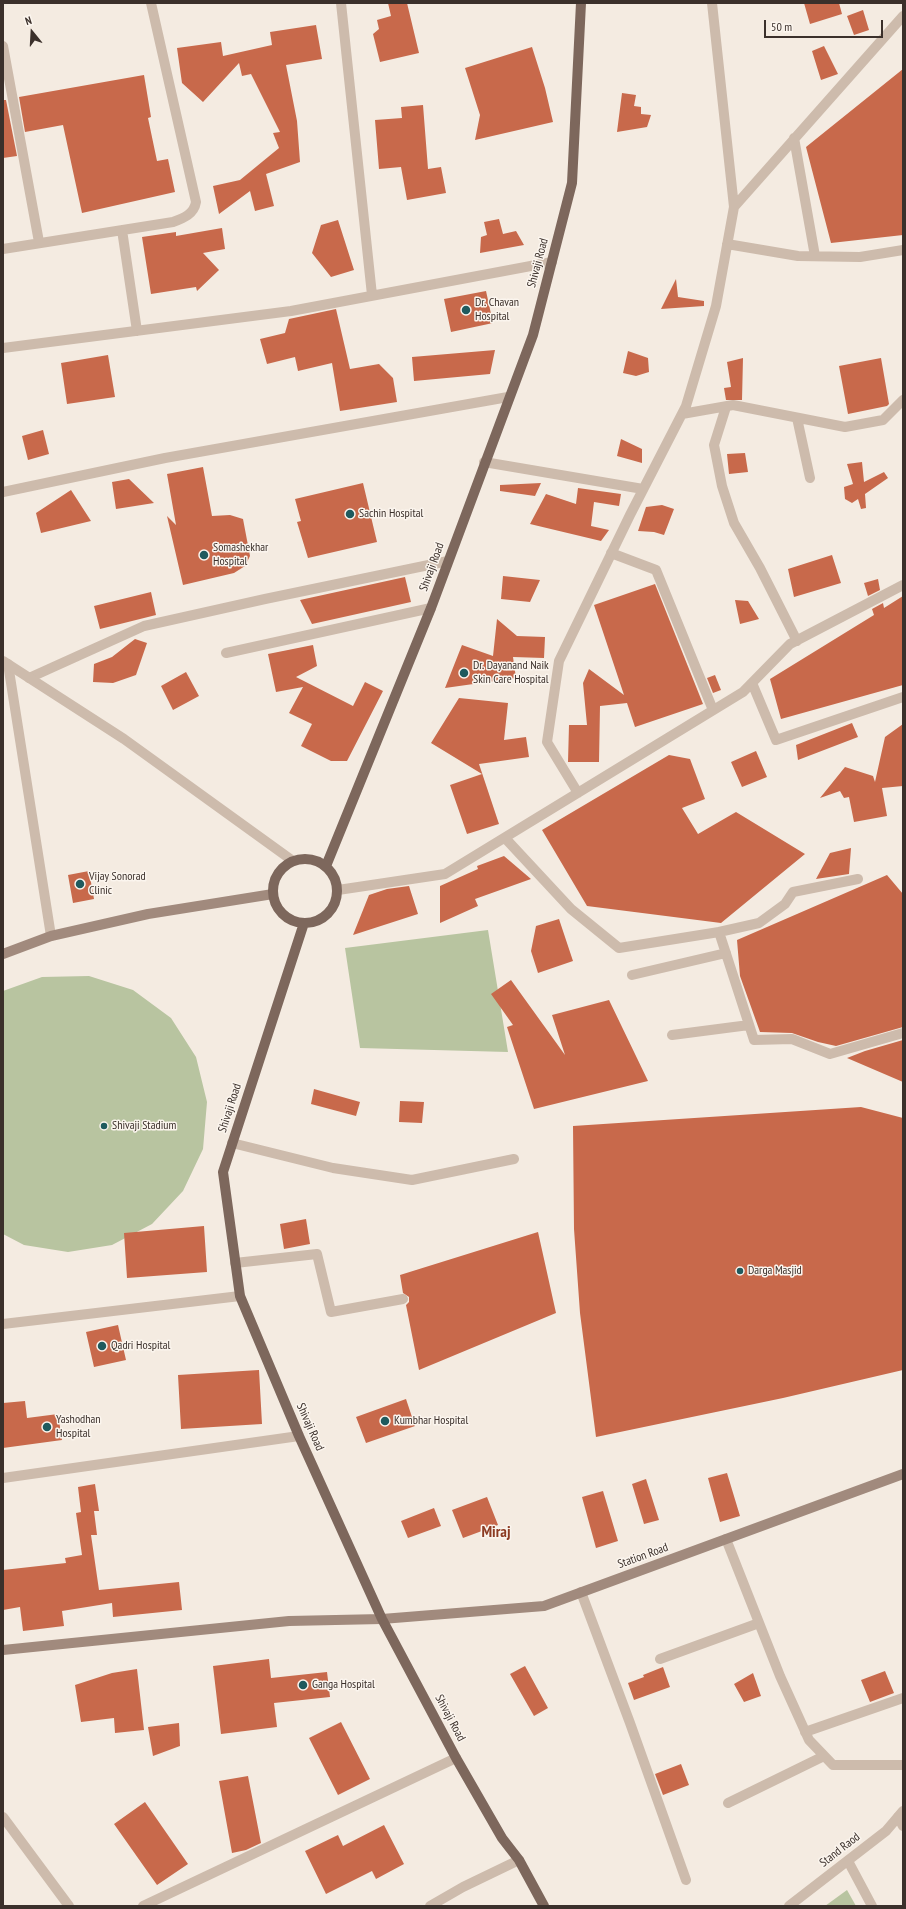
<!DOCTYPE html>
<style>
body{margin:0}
#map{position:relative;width:906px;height:1909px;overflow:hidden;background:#f4ebe1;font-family:"PT Sans Narrow",sans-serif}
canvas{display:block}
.frame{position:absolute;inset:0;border:4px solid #3b302b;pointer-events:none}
.north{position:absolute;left:12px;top:12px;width:40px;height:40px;-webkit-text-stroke:3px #fbf5ee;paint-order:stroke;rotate:342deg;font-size:11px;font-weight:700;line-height:16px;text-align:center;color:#3b302b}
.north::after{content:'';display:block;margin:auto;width:14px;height:18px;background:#3b302b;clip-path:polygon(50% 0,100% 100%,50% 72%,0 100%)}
.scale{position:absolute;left:764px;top:20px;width:119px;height:18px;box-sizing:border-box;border:2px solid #3b302b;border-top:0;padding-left:5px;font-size:12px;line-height:14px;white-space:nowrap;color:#3b302b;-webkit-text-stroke:3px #fbf5ee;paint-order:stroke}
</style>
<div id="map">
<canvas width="906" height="1909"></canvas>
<div class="frame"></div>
<div class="north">N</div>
<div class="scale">50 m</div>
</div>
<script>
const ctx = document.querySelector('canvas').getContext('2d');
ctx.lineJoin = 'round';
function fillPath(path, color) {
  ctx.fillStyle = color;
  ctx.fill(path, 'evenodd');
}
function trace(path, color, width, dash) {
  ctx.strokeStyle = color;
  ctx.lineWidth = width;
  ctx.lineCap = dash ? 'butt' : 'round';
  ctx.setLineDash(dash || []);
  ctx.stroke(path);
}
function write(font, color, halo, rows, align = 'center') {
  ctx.font = font + ' "PT Sans Narrow",sans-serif';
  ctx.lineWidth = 3;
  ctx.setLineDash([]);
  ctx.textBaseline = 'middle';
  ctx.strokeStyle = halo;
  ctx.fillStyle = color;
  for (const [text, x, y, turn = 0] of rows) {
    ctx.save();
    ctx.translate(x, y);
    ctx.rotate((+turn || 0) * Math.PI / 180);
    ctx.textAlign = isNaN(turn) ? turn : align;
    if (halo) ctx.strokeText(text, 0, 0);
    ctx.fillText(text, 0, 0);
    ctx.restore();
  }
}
fillPath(new Path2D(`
 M488,930L508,1052L360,1048L345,948Z
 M89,976L133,990L171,1018L196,1057L207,1102L203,1149L183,1191L152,1224L112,1245L68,1252L24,1245L3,1234V991L42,977Z
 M847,1890L856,1906H825Z`), '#b8c4a0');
fillPath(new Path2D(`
 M388,3H407L419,53L380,62L373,34L379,29L377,20L391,16Z
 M804,3H839L842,14L810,24Z
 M863,10L869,30L854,35L847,16Z
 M316,25L322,59L286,65L297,121L300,162L266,174L274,206L255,211L250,191L219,214L213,186L240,180L279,148L273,133L280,132L251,74L242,76L239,63L203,102L182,83L177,48L221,42L223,56L272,45L270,32Z
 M824,46L838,74L821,80L812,51Z
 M532,47L545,88L553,122L475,140L480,115L465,68Z
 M903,69V235L831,243L806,147Z
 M144,75L151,117L148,118L157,161L168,159L175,192L82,213L63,125L25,132L19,97Z
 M622,93L636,95L634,106L641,107V114L651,115L647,127L617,132Z
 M3,100H6L17,156L3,158Z
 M423,105L428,169L441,167L446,193L407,200L401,167L379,169L375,120L402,118L401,107Z
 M499,219L503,234L516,231L524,245L480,253L481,237L487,235L484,222Z
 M338,220L354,270L331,277L312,253L321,225Z
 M222,228L225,249L203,253L219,270L197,291L196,287L151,294L142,237L176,232V236Z
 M676,279L678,297L704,301V306L661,309Z
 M486,291L493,323L451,332L444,299Z
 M336,309L350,369L379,364L393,378L397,402L340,411L332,363L298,371L295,357L267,364L260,339L285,333L289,319Z
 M495,350L490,374L414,381L412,357Z
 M628,351L648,358L649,372L636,376L623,373Z
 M108,355L115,397L67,404L61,363Z
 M743,358L742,400H726L724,388L731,387L727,362Z
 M881,358L889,404L887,406L848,414L839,366Z
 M43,430L49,454L28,460L22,436Z
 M621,439L642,449V463L617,456Z
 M745,453L748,472L729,474L727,454Z
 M862,462L864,482L884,472L888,478L865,494L866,508L861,509L858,499L852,503L845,499L844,487L853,484L847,464Z
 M203,467L212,516L230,515L243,519L250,556L245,566L234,573L183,585L167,516L176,525L167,474Z
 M129,479L154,503L116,509L112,482Z
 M363,483L377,542L308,558L297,522L301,521L295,499Z
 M541,483L535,496L500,491V485Z
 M578,488L621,494L619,506L594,502L591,526L609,530L601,541L530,524L546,494L576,504Z
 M71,490L91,521L41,533L36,513Z
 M662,505L674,509L664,535L654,532L638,531L646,507Z
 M832,555L841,583L794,597L788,569Z
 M503,576L540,580L530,602L501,599Z
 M405,577L411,602L312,624L300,600Z
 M878,579L880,590L868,596L864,583Z
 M655,584L703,704L635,727L627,703L600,706L599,762H568L569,725H587L583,683L589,669L624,695L594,605Z
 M151,592L156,615L100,629L94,606Z
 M903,596V685L781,719L770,679L874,615L872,609L883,603L884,608Z
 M735,600L748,601L759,619L740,624Z
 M497,619L517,636L545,637L544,658L513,657L516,678L445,688L462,645L493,656Z
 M135,639L147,643L136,675L113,683L93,682L94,664L112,657Z
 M313,645L317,666L296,677L353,706L365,682L383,691L347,761H331L301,746L312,724L289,713L303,687L276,692L268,654Z
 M186,672L199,696L173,710L161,686Z
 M715,675L721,690L713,693L707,678Z
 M459,698L508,703L504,740L526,737L529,757L479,764L499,824L467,834L450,785L482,774L431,743Z
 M852,723L858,737L798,760L796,745Z
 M903,724V786L882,788L887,816L854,822L849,797L844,798L840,791L820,798L845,767L873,776L875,782L885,737Z
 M756,751L767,777L742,787L731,762Z
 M669,755L690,759L705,799L682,808L698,834L736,812L805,854L721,923L587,906L542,830Z
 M851,848L849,874L816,879L830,853Z
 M504,856L531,879L475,899L478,906L440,923V886L478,869L477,866Z
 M89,871L94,899L73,903L68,875Z
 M887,875L903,894V1027L836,1046L818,1042L792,1033L760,1032L740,976L737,940Z
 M409,886L418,914L353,935L369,895L387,889Z
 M559,919L573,961L538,973L531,951L536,926Z
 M511,980L565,1055L552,1015L609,1000L648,1081L534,1109L507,1027L513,1025L491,994Z
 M903,1040V1082L847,1058L865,1051Z
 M314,1089L360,1102L356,1116L311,1104Z
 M400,1101L424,1102L422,1123L399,1122Z
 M861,1107L903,1118V1370L783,1398L596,1437L580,1313L574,1229L573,1126Z
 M306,1219L310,1244L284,1249L280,1224Z
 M204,1226L207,1272L127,1278L124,1233Z
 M538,1232L556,1313L419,1370L406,1305L409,1302V1297L403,1293L400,1275Z
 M118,1325L126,1360L94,1367L86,1332Z
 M259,1370L262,1424L181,1429L178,1375Z
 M406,1399L415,1426L366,1443L356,1417Z
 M25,1401L27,1418L58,1414L62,1440L3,1448V1403Z
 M727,1473L740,1516L720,1522L708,1478Z
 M646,1479L659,1520L644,1524L632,1484Z
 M95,1484L99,1511H94L97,1535H91L99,1590L179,1582L182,1610L113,1617L112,1603L62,1611L64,1626L23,1631L20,1607L3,1610V1570L66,1563L65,1558L82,1555L76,1513L81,1512L78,1487Z
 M603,1491L618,1541L596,1548L582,1497Z
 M487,1497L498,1525L463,1538L452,1510Z
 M434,1508L441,1526L408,1538L401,1521Z
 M269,1659L271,1678L327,1672L330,1697L274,1703L277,1727L221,1734L213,1666Z
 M525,1666L548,1708L534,1716L510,1674Z
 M663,1667L670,1687L634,1700L628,1683L644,1677L643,1675Z
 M137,1669L144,1730L115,1733L114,1718L81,1722L75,1685L112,1673Z
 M885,1671L894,1693L870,1702L861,1680Z
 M753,1673L761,1696L744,1702L734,1684Z
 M341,1722L370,1779L338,1795L309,1738Z
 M179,1723L180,1746L153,1756L148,1727Z
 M681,1764L689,1785L663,1795L655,1774Z
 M248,1776L261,1843L246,1850L232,1853L219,1781Z
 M145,1802L188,1864L157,1885L114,1824Z
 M384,1825L404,1864L376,1879L372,1871L326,1894L305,1851L338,1835L343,1846Z`), '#c8694b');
trace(new Path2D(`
 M341,3L372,295
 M3,46L39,242
 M794,138L815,256
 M734,207L903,16
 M122,230L137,331
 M727,244L798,256L860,257L903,250
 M3,249L173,222C184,218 194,214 196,202L151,3
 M3,348L291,311L552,262
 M726,407L714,445L722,486L734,523L760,568L797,641
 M682,414L733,405L845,427L883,420L903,400
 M797,418L810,478
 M484,462L643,489
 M3,492L165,458L508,397
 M611,553L656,570L713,710
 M226,653L431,608
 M8,664L51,936
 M29,678L144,626L265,599L448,561
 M752,683L776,740L903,697
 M578,793L547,742L559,661L630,515L686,406L716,306L734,207L712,3
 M505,838L571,909L619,948L719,932L754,1040L792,1039L830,1054L903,1033
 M338,890L445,874L743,692L790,644L903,585
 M719,932L759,923L785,904L793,892L858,879
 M632,975L726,953
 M672,1035L749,1025
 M232,1143L333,1168L412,1180L514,1159
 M235,1263L317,1254L331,1312L403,1299
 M3,1324L240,1296
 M3,1478L299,1436
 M726,1539L780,1676L809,1740L833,1765H903
 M581,1592L630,1723L686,1880
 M660,1659L759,1623
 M805,1732L903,1698
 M728,1803L824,1756
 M3,1817L69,1906
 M898,1817L903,1826
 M848,1861L872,1906
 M143,1906L456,1758
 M430,1906L463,1887L519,1860`), '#cdbbac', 10);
trace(new Path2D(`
 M3,661L124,739L293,861
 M789,1906L886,1831L903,1811`), '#cdbbac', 10);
trace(new Path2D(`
 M3,954L51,936L148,914L273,894
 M3,1650L289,1621L382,1619L544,1606L903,1474`), '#a18a7d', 10);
trace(new Path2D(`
 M273 891a32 32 0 1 1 64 0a32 32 0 1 1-64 0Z
 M326,866L431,608L533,335L572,183L581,3
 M304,923L223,1172L240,1296L299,1436L382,1619L456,1758L502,1838L519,1860L544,1906`), '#7d675c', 10);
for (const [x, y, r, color] of [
 [466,310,5,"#1f5a5e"],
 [350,514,5,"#1f5a5e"],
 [204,555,5,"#1f5a5e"],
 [464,673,5,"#1f5a5e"],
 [80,884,5,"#1f5a5e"],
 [104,1126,4,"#1f5a5e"],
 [740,1271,4,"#1f5a5e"],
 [102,1346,5,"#1f5a5e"],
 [385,1421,5,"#1f5a5e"],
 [47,1427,5,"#1f5a5e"],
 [303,1685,5,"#1f5a5e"]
]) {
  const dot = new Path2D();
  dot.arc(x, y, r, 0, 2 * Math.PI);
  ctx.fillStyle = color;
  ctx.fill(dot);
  trace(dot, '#fbf5ee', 1.5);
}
write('12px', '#3b302b', '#fbf5ee', [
 ["Shivaji Road",538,263,-75],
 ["Shivaji Road",432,567,-70],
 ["Shivaji Road",230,1108,-72],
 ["Shivaji Road",310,1427,66],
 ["Station Road",643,1556,-20],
 ["Shivaji Road",450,1718,62],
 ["Stand Raod",840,1850,-38]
]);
write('12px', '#3b302b', '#fbf5ee', [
 ["Dr. Chavan",475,303],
 ["Hospital",475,317],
 ["Sachin Hospital",359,514],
 ["Somashekhar",213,548],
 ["Hospital",213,562],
 ["Dr. Dayanand Naik",473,666],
 ["Skin Care Hospital",473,680],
 ["Vijay Sonorad",89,877],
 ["Clinic",89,891],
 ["Shivaji Stadium",112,1126],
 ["Darga Masjid",748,1271],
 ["Qadri Hospital",111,1346],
 ["Yashodhan",56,1420],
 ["Hospital",56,1434],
 ["Kumbhar Hospital",394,1421],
 ["Ganga Hospital",312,1685]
], 'left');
write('bold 16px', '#8c3b22', '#fbf5ee', [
 ["Miraj",496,1532]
]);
</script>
